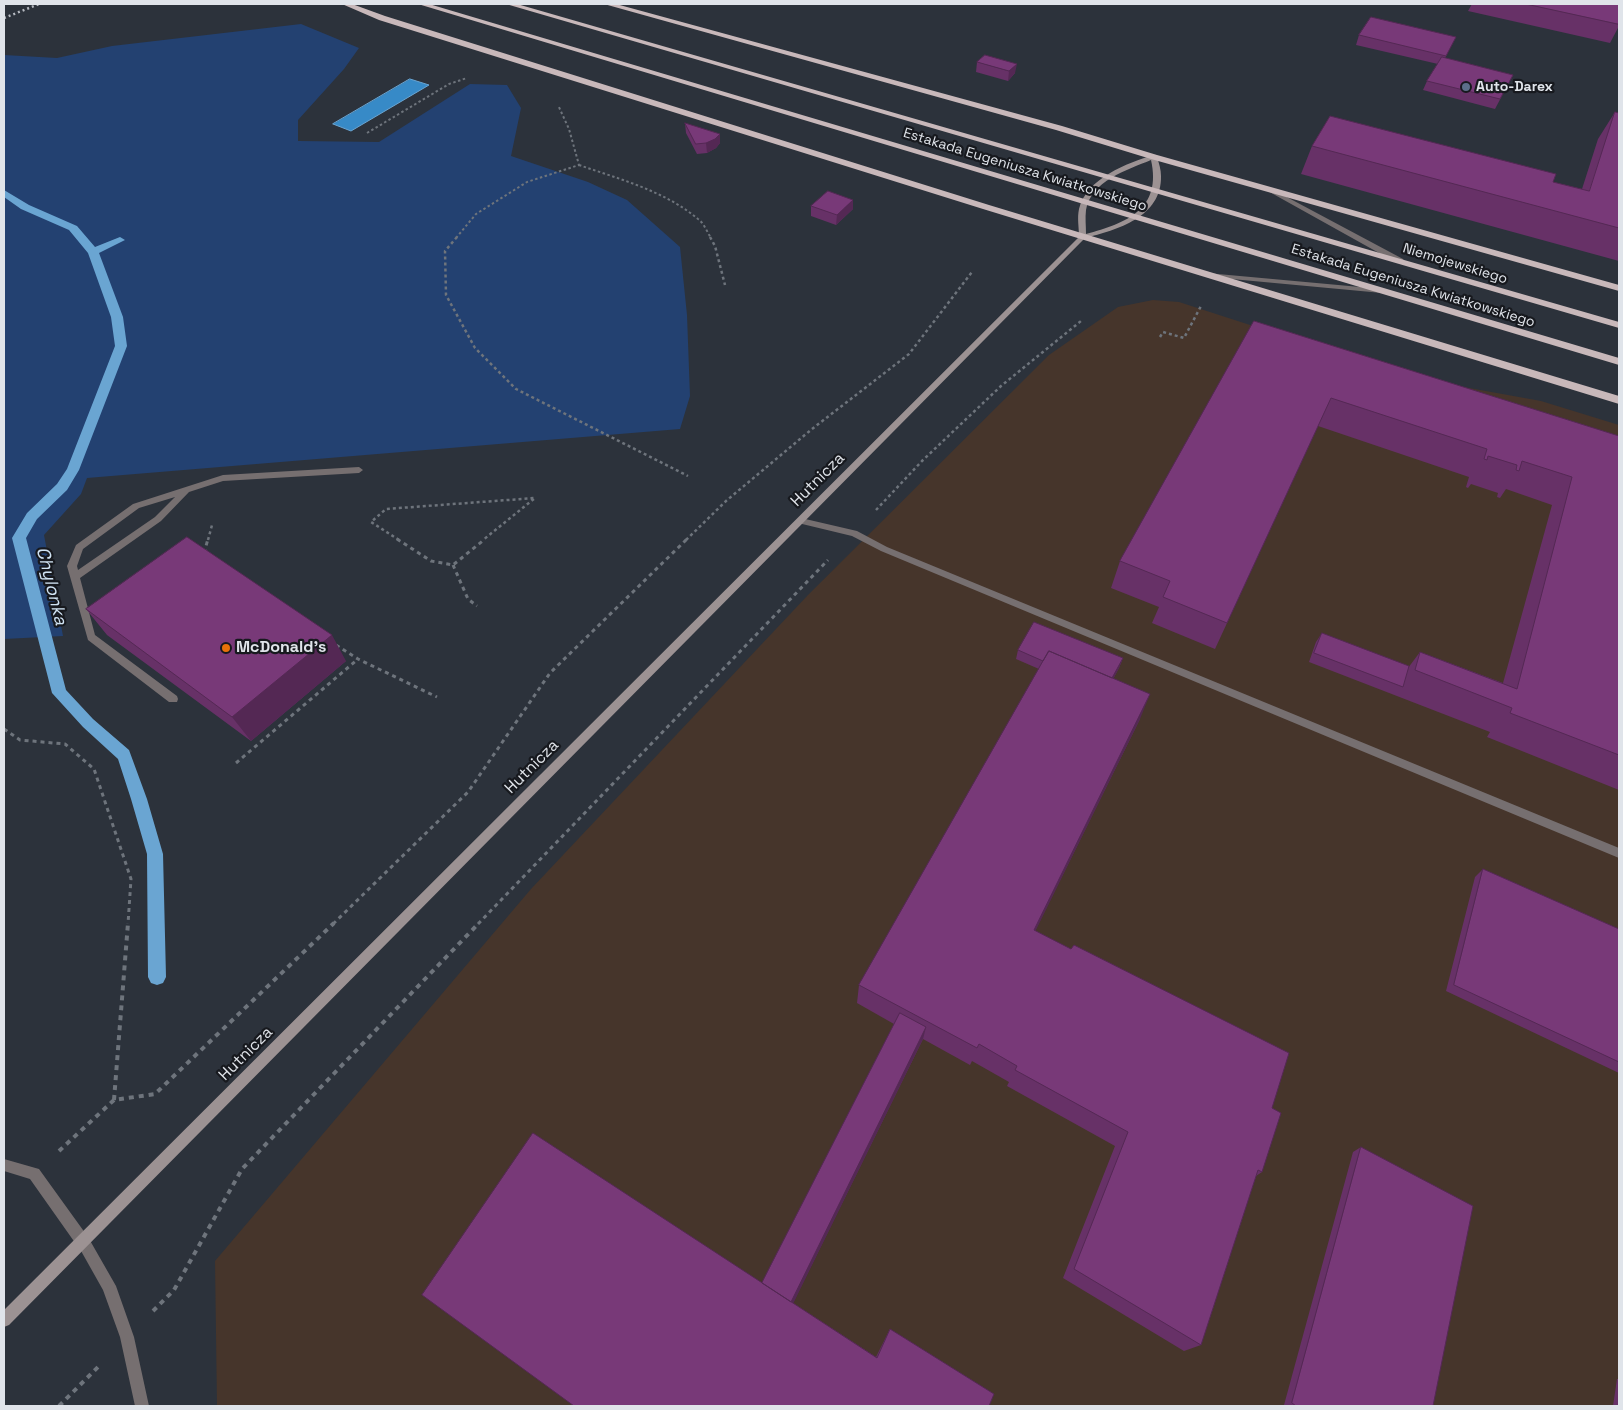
<!DOCTYPE html>
<style>
body{margin:0}
#map{position:relative;width:1623px;height:1410px;overflow:hidden;background:#2c323b;font-family:"Space Grotesk",sans-serif}
canvas{display:block}
.frame{position:absolute;inset:0;border:5px solid #e0e4ea;pointer-events:none}
</style>
<div id="map">
<canvas width="1623" height="1410"></canvas>
<div class="frame"></div>
</div>
<script>
const ctx = document.querySelector('canvas').getContext('2d');
ctx.lineJoin = 'round';
function fillPath(path, color) {
  ctx.fillStyle = color;
  ctx.fill(path, 'evenodd');
}
function trace(path, color, width, dash) {
  ctx.strokeStyle = color;
  ctx.lineWidth = width;
  ctx.lineCap = dash ? 'butt' : 'round';
  ctx.setLineDash(dash || []);
  ctx.stroke(path);
}
function write(font, color, halo, rows, align = 'center') {
  ctx.font = font + ' "Space Grotesk",sans-serif';
  ctx.lineWidth = 4.5;
  ctx.setLineDash([]);
  ctx.textBaseline = 'middle';
  ctx.strokeStyle = halo;
  ctx.fillStyle = color;
  for (const [text, x, y, turn = 0] of rows) {
    ctx.save();
    ctx.translate(x, y);
    ctx.rotate((+turn || 0) * Math.PI / 180);
    ctx.textAlign = isNaN(turn) ? turn : align;
    if (halo) ctx.strokeText(text, 0, 0);
    ctx.fillText(text, 0, 0);
    ctx.restore();
  }
}
fillPath(new Path2D(`
 M1153,300L1179,302L1414,378L1541,401L1619,425V1406H217L215,1261L531,889L808,595L1049,355L1118,307Z`), '#46352b');
fillPath(new Path2D(`
 M301,24L359,48L344,69L298,120V141L379,142L470,84L507,85L521,108L511,156L588,182L627,200L680,247L687,315L690,396L680,429L87,478L81,494L44,535L63,636L4,639V55L57,58L112,46Z`), '#234171');
const water = new Path2D(`
 M410,79L429,85L351,131L333,124Z`);
fillPath(water, '#378ac7');
trace(water, '#6aa5d2', 1);
fillPath(new Path2D(`
 M4,190L29,205L77,226L95,247L120,237L125,240L99,253L123,317L127,346L79,470L67,490L37,519L26,538L66,690L93,719L129,750L147,799L163,854L166,977L163,983L157,985L151,983L148,977L147,854L131,799L118,759L83,727L52,693L12,538L27,513L57,484L67,469L115,346L111,317L88,253L69,230L21,209L4,197Z`), '#6aa5d2');
trace(new Path2D(`
 M367,133L449,84L467,78
 M579,165C619,179 665,191 698,219C704,223 707,232 711,238
 M456,238L476,214L527,182L579,165L569,129L558,105`), '#6e747c', 2, [2.5, 2.5]);
trace(new Path2D(`
 M457,237L445,251L446,295L475,348L516,389L688,476
 M710,237L715,246L725,285
 M1160,337L1163,332L1184,338L1201,306
 M876,510L922,461L1001,386L1081,321
 M208,540L212,525
 M399,540L371,522L386,509L535,498L483,540
 M686,540L726,501L812,429L909,354L972,272`), '#6e747c', 2.5, [3, 3]);
trace(new Path2D(`
 M397,539L431,561L453,565L485,539
 M204,553L208,539
 M453,565L468,599L477,606
 M336,645L358,659L437,697
 M4,729L20,740L65,744L94,769L131,879L128,924
 M236,763L358,659
 M333,924L468,792L550,673L687,539
 M478,924L828,560`), '#6e747c', 3, [4, 4]);
trace(new Path2D(`
 M114,1100L128,923
 M59,1151L114,1100L155,1094L334,923
 M153,1311L174,1290L242,1169L479,923
 M59,1406L98,1367`), '#6e747c', 4, [5, 5]);
fillPath(new Path2D(`
 M359,467L363,470L359,473L223,481L189,492L161,521L80,578L95,635L177,696L178,699L177,702H169L88,640L67,566L76,545L133,504L223,475ZM175,497L155,517L78,570L77,566L83,549L139,508Z
 M801,518L857,531L887,547L1619,848V858L881,551L852,536L798,523L797,521Z
 M4,1159L39,1169L88,1237L90,1242L88,1247L83,1249L78,1247L30,1179L4,1171Z`), '#766f70');
fillPath(new Path2D(`
 M1268,187L1403,259L1404,261L1397,263L1266,190L1265,189Z
 M1207,273L1382,289L1386,291L1382,293L1210,277H1207Z
 M83,1235L88,1237L116,1286L134,1337L149,1406H135L120,1337L103,1290L76,1242L78,1237Z`), '#766f70');
fillPath(new Path2D(`
 M1154,155L1157,157C1159,163 1161,170 1161,176C1162,217 1117,230 1085,238L9,1325L4,1327V1310L1079,237C1079,227 1077,218 1079,209C1087,178 1127,163 1154,155ZM1151,160C1162,209 1127,223 1086,234C1086,226 1085,218 1086,210C1091,181 1127,170 1151,160Z`), '#9c9293');
fillPath(new Path2D(`
 M342,4H352L385,16L989,205L1619,396V404L983,209L379,20Z
 M418,4H429L1619,358V365Z
 M506,4H517L1619,322V328Z
 M604,4H616L1062,126L1157,155L1619,285V291L1151,159L1056,130Z`), '#c8b8ba');
trace(new Path2D(`
 M4,18L39,4`), '#b6bac1', 2.5, [2, 3]);
fillPath(new Path2D(`
 M1472,4H1619V26L1610,43L1468,11Z
 M1359,35L1451,46L1445,58L1513,75L1495,109L1423,90L1427,81L1438,64L1356,45Z
 M977,62L1015,73L1008,81L976,72Z
 M1615,112L1619,113V261L1301,174L1312,146L1553,182L1582,189L1598,139Z
 M685,123L720,143L716,148L707,153L697,154L686,133Z
 M811,206L853,209L836,225L811,216Z
 M1254,321L1619,436V790L1487,737L1490,732L1309,662L1316,642L1322,633L1408,668L1420,652L1503,683L1552,505L1506,489L1500,498L1497,497L1498,493L1471,484L1468,488L1466,487L1469,477L1318,426L1215,649L1152,623L1159,607L1111,588L1120,561Z
 M86,609L346,661L251,741L107,635Z
 M1018,650L1123,658L1119,668L1113,679L1140,719L1035,931L1272,1108L1262,1172L1256,1176L1201,1345L1184,1351L1063,1278L1115,1146L1007,1086L1009,1082L972,1061L970,1065L923,1039L793,1303L876,1357L890,1329L994,1394L574,1406L762,1283L894,1024L857,1003L859,985L1039,669L1016,659Z
 M1483,869L1619,929V1073L1446,991L1475,877Z
 M1361,1147L1433,1406H1287L1284,1405L1353,1152Z
 M1617,1379H1619V1406H1613Z`), '#673167');
fillPath(new Path2D(`
 M1017,64L1015,73L1008,81L1009,71Z
 M720,134V143L716,148L707,153L706,143Z
 M853,200V209L836,225L837,215Z
 M332,635L346,661L251,741L232,717Z
 M1123,658L1119,668L1101,702L1104,693Z
 M1150,694L1140,719L1026,950L1034,930Z
 M926,1027L923,1039L788,1314L787,1309Z`), '#542854');
const building = new Path2D(`
 M1526,4H1619V24Z
 M1371,17L1456,37L1446,56L1359,35Z
 M985,55L1017,64L1009,71L977,62Z
 M1442,57L1513,75L1500,99L1427,81Z
 M1615,112L1619,113V228L1312,146L1330,116L1556,174L1553,182L1589,191Z
 M685,123L720,134L715,139L706,143L696,144Z
 M828,191L853,200L837,215L811,206Z
 M1254,321L1619,436V755L1510,713L1512,708L1415,670L1420,652L1517,689L1572,477L1522,461L1519,471L1516,470L1517,465L1488,456L1487,460L1484,459L1487,449L1331,398L1227,623L1163,597L1170,581L1120,561Z
 M187,537L332,635L232,717L86,609Z
 M1034,622L1123,658L1112,678L1049,651L1043,661L1018,650Z
 M1322,633L1409,666L1403,687L1314,653Z
 M1049,651L1150,694L1034,930L1071,949L1074,945L1289,1053L1272,1108L1281,1113L1262,1172L1258,1170L1201,1345L1074,1269L1128,1132L1015,1070L1017,1066L979,1044L977,1048L859,985Z
 M1483,869L1619,929V1062L1454,985Z
 M900,1013L926,1027L791,1302L762,1283Z
 M533,1133L877,1358L890,1329L994,1394L989,1406H574L422,1295Z
 M1361,1147L1473,1206L1433,1406H1296L1292,1403Z`);
fillPath(building, '#783978');
trace(building, '#542854', 1);
for (const [x, y, r, color] of [
 [1466,87,5,"#5c6f8a"],
 [226,648,5,"#e8710a"]
]) {
  const dot = new Path2D();
  dot.arc(x, y, r, 0, 2 * Math.PI);
  ctx.fillStyle = color;
  ctx.fill(dot);
  trace(dot, '#17191e', 2);
}
write('bold 14px', '#e0e4ea', '#17191e', [
 ["Auto-Darex",1476,87]
], 'left');
write('14px', '#e0e4ea', '#17191e', [
 ["Estakada Eugeniusza Kwiatkowskiego",1025,170,17],
 ["Niemojewskiego",1455,264,17],
 ["Estakada Eugeniusza Kwiatkowskiego",1413,286,17]
]);
write('16px', '#e0e4ea', '#17191e', [
 ["Hutnicza",818,480,-45],
 ["Hutnicza",532,767,-45],
 ["Hutnicza",246,1054,-45]
]);
write('bold 16px', '#e0e4ea', '#17191e', [
 ["McDonald's",236,648]
], 'left');
write('italic 18px', '#d0e3f3', '#17191e', [
 ["Chylonka",51,586,76]
]);
</script>
